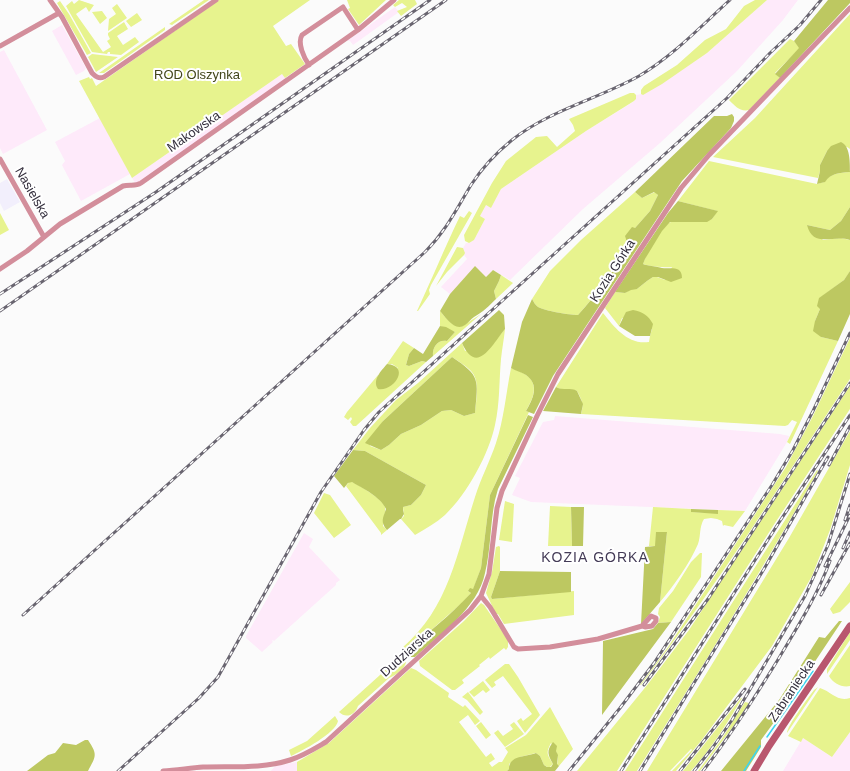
<!DOCTYPE html>
<meta charset="utf-8">
<style>
body{margin:0}
canvas{display:block;background:#fbfbfb}
</style>
<canvas width="850" height="771"></canvas>
<script>
const ctx = document.querySelector('canvas').getContext('2d');
ctx.lineJoin = 'round';
function fillPath(path, color) {
  ctx.fillStyle = color;
  ctx.fill(path, 'evenodd');
}
function trace(path, color, width, dash) {
  ctx.strokeStyle = color;
  ctx.lineWidth = width;
  ctx.lineCap = dash ? 'butt' : 'round';
  ctx.setLineDash(dash || []);
  ctx.stroke(path);
}
function write(font, color, halo, rows, align = 'center') {
  ctx.font = font + ' Arial,sans-serif';
  ctx.lineWidth = 4;
  ctx.setLineDash([]);
  ctx.textBaseline = 'middle';
  ctx.strokeStyle = halo;
  ctx.fillStyle = color;
  for (const [text, x, y, turn = 0] of rows) {
    ctx.save();
    ctx.translate(x, y);
    ctx.rotate((+turn || 0) * Math.PI / 180);
    ctx.textAlign = isNaN(turn) ? turn : align;
    if (halo) ctx.strokeText(text, 0, 0);
    ctx.fillText(text, 0, 0);
    ctx.restore();
  }
}
fillPath(new Path2D(`
 M767,0H798L783,20L737,71L660,143L583,209L510,280L493,270L486,277L475,267L450,294L441,287L467,259L464,255L465,253L463,248L466,243H469L474,240L485,219L480,216L486,205L491,208L501,189L586,131L633,102L636,99V95L642,94L643,95L707,53Z
 M395,7L399,12L353,45L350,41H347Z
 M62,25L86,68L84,71L76,75L52,31Z
 M4,50L47,130L3,154L0,148V52Z
 M282,74L286,79L136,184L132,178Z
 M100,118L130,174L81,201L64,169L62,165L65,161L55,142Z
 M555,416L780,434L789,436L787,442L745,511L531,502L512,495L520,478L515,476L543,422L554,420Z
 M304,533L313,539L309,547L340,580L336,583V585L274,641L273,640L272,641L273,642L262,652L246,638V636Z
 M850,732V771H783L803,738L832,757Z
 M297,762V771H271L275,766Z`), '#feeafa');
fillPath(new Path2D(`
 M7,179L20,202L4,211L0,203V183Z`), '#f2effc');
fillPath(new Path2D(`
 M79,0L94,5L89,12L86,7L76,14L103,52L111,47L107,41L110,39L108,35V33L124,22L128,29L117,36L123,45L135,37L139,42L121,55L110,54V52H108L107,54L92,52L66,6L72,1L74,4Z
 M204,0H209L172,25L169,24Z
 M219,0H310L273,26L286,46L291,44L305,64L285,78L282,74L132,178L79,81L89,77L90,79L92,78L96,86Z
 M347,0H386L359,25L348,9L350,8Z
 M399,0H415L417,4L401,16L397,11L407,7L402,3L395,7L393,5Z
 M755,0H767L707,53L662,84L643,95L641,94V90L644,86L677,65L705,40L726,29L744,6Z
 M60,1L69,14L91,53L87,55L57,3Z
 M117,4L127,18L108,31L109,19L116,14L112,8Z
 M102,11L107,18L100,24L92,12Z
 M137,13L142,20L131,27L126,21Z
 M850,14V149L847,147L827,151L820,165V171L818,178L713,157L755,118Z
 M165,27V30L104,73H99Z
 M790,39L794,41L800,48L775,73L780,78L749,110C740,112 735,106 729,100Z
 M92,54L118,57L96,72L88,57Z
 M630,93H634L636,95V99L634,101L586,131L501,189L491,208L486,205L480,216L485,219L474,240L469,243L465,241L464,235L492,183L506,161L536,137L547,136L557,147L575,131L573,125L569,119Z
 M709,161L817,184L824,182C831,173 839,173 850,172V207L841,221L830,230L807,225L823,240L841,238L850,240V271L849,273L844,280L820,298V309L815,321L821,337L838,341L790,444L787,442L797,422L792,420L788,425L785,426L581,414C584,405 582,400 577,391C570,388 563,391 556,387L603,313C615,328 628,345 649,342L650,336L652,329L622,318L619,326L605,308L615,292L625,293L631,289H637L647,281L653,277H657L665,280L672,267C667,268 647,266 643,264C646,255 662,225 671,222C677,219 686,222 693,222C699,222 706,220 712,219L717,211L678,201Z
 M635,192L642,198L655,192L658,195L650,211L635,228L623,254L590,301L578,315C569,315 546,311 538,307C535,305 534,302 532,299L550,271L581,240Z
 M469,211L472,213L431,285L429,290L430,294L418,311H417C431,281 445,247 460,216L464,218Z
 M0,213L9,230L0,235Z
 M457,247L463,248L465,253L464,255L447,272L436,286Z
 M501,275L513,283L496,299L494,291L499,281Z
 M440,311C459,334 460,327 481,314L433,356C432,347 438,339 447,341L455,332L440,326Z
 M505,329C504,339 502,349 501,359C499,381 500,403 495,425C489,454 467,494 445,515C436,523 425,529 415,535L401,519L404,516L403,507L411,505L421,495L426,485L365,451L353,450L370,428L396,400L418,383L462,343L465,351L499,336ZM452,357C458,361 465,365 470,370C481,380 476,400 475,413L464,416L451,410L442,411L421,425L401,434L389,445L381,450L370,446L383,421Z
 M850,338V379C782,482 716,587 641,685H640L668,647L786,467L813,416Z
 M403,341L414,348L409,354L406,365L409,366L422,361L426,362L356,426H353L350,422L352,419L351,417L348,420L344,417L347,412L378,375L376,385L398,368L392,364H387Z
 M511,368C515,370 520,371 523,373C541,383 533,398 526,411L529,412L490,495L481,568L473,590L468,591L471,593L463,602L405,653L402,648C449,608 457,553 475,497C481,478 490,461 496,443C504,419 506,393 511,368Z
 M850,386V409L775,523L617,771H577L648,684L689,630Z
 M850,431V465L830,530L812,576L772,646L701,741L676,771H672L692,750L691,749L670,771H647L789,538Z
 M817,470L818,471C761,572 699,672 637,771H625Z
 M350,481C356,483 384,500 385,507C386,512 383,520 383,526L387,530L381,535V533L346,486Z
 M324,493L330,495L351,525L334,538L314,513Z
 M505,501L514,504L512,542L499,540Z
 M550,506L571,507L572,546H548Z
 M653,507L691,509V512L718,513V510L745,511L733,527L724,525L723,526L722,521L717,519L711,518L704,519C699,527 701,536 698,544C690,563 673,587 660,602L667,532L655,546H649Z
 M499,546L500,547V571L491,597L492,599L574,591V615L504,624L498,614H496L486,593L492,572L496,547Z
 M700,553H702L701,577L671,622L658,623L660,617L658,614L659,608L673,591L691,562Z
 M850,582V602L840,612L833,614L830,609Z
 M481,603L484,605L508,640V647L506,650L504,648L490,659L489,657L479,665L480,666L462,680L464,683L455,690H452L420,666L419,661L464,621Z
 M850,632V640L827,674V669Z
 M850,645V686C842,688 833,683 829,676Z
 M401,656L406,662C405,669 396,675 389,678L358,706C355,715 346,719 339,712Z
 M505,664H509L518,677L540,715L525,733L517,721L521,718L523,721L532,714L503,676L494,682L496,685L492,688L485,680Z
 M411,668L416,670L449,693L448,697L463,707L465,705L480,721L475,725L468,715L459,722L486,757L491,753L495,759L489,763L492,767L499,762H502L508,752L505,748L526,735L550,707L573,749L559,766L557,765C559,754 557,753 551,743C545,754 548,755 553,764L549,768L544,765L540,756L536,753L520,757L509,764V769L507,771H297V762L329,743Z
 M483,681L490,690L486,693L483,690L474,697L469,692Z
 M818,687L787,733C787,726 808,698 814,690Z
 M820,688C832,692 837,702 850,698V732L832,757L803,738L801,742L788,736Z
 M468,692L483,712L480,715L467,700L462,697Z
 M741,698H742C727,724 711,749 691,771H683Z
 M745,702L749,703L735,724L700,771H698L721,740Z
 M335,716L338,721C336,733 302,751 291,756L289,750L307,741Z
 M481,722L491,735L486,739L476,726Z
 M514,722L524,734L505,747L494,733L498,730L503,736L513,729L510,725Z`), '#e7f38e');
fillPath(new Path2D(`
 M828,0H850V3L780,78L775,74L799,48L794,41Z
 M732,114L734,117V121L731,128L682,181L553,376L534,414L526,411C533,399 540,385 526,375C521,372 516,371 511,368L522,322L532,299C534,302 535,305 538,307C546,311 569,315 578,315C597,294 615,270 628,245L625,236L632,227L635,228L650,211L658,195L654,192L642,198L635,192L714,116H727Z
 M841,142C850,146 850,161 850,172C839,173 831,173 825,182L817,184L820,171V165L827,151L831,146Z
 M678,201L718,211L712,219L707,222H670L662,231L645,259L643,264C645,265 658,267 662,268C671,269 682,265 682,278L671,282L658,277H653L647,281L637,289L631,290L625,293L615,292L668,213Z
 M850,207V240C834,234 813,249 807,225L830,230L841,221Z
 M475,266L486,277L493,270L501,275L499,281L494,291L496,299C489,306 483,312 474,317C471,319 468,323 465,325C455,332 446,318 440,311L450,294Z
 M850,271V314L838,341L821,337L813,331L815,321L820,309L817,306L819,298L844,280Z
 M499,310L504,315L505,329C493,343 477,377 462,343Z
 M633,310C643,312 648,315 653,324L650,336H635L619,326L626,312Z
 M440,326L446,327L455,332L447,341C438,339 432,347 433,356L426,362L422,361L409,366L406,365L409,354L414,348L423,354Z
 M452,357C481,376 478,380 475,413L464,416L451,410L442,411L421,425L401,434L389,445L381,450L365,443L383,421Z
 M387,364C411,366 394,392 378,389C372,380 381,371 387,364Z
 M556,387C563,391 571,387 577,391L583,404L581,414L543,411Z
 M528,415L533,417L498,489L495,500C490,524 491,549 485,573C478,608 440,634 415,657H409L405,653C427,633 451,615 471,593L468,591L470,588L473,589L481,568L490,495Z
 M353,450L365,451L426,485L421,495L411,505L403,507V510L404,514L401,519H400L387,530C380,522 383,518 386,509C381,497 362,488 352,482L348,483L344,488L334,476Z
 M571,507H584L583,546H572Z
 M691,509L718,510V514L691,512Z
 M656,532H667L660,602L641,624L645,547L655,546Z
 M500,571L571,572V592L492,599L491,597Z
 M839,621H842L780,714L761,740V747L746,771H721L779,700L819,637L825,638Z
 M671,622L602,715L603,641L653,629L658,623Z
 M85,740H88C98,755 96,756 88,771H27L48,755L55,753L63,743L76,745Z
 M553,742L557,746L556,751L558,755L557,764L559,766L555,771H507L509,769C509,755 526,757 536,753L540,756L544,765L547,767H551L553,764C548,755 546,751 553,742Z`), '#bdc861');
trace(new Path2D(`
 M767,737L813,671
 M744,771L760,746`), '#3ad5f1', 1.5);
trace(new Path2D(`
 M50,0L62,17L92,73C96,77 99,79 104,77L216,0
 M0,46L59,13
 M309,65C304,58 297,43 302,35L343,7L358,30
 M0,159L44,237
 M0,269L27,251L60,224L123,186C130,184 135,187 141,183L358,30L394,0
 M481,596L490,607L514,647L518,649L550,647L598,639L642,626L645,627L652,626L656,621V618L651,616L642,626
 M163,771C177,770 190,768 203,767C232,766 262,769 290,760C303,756 314,749 326,742L470,610L481,596L489,574L497,508L502,491L537,416L558,374L681,188L709,155L850,8`), '#d38e9b', 5);
trace(new Path2D(`
 M754,771L769,746L850,626`), '#b9576e', 7);
const rail = new Path2D(`
 M0,294L156,192L430,0
 M0,311L446,0
 M829,465L850,426
 M845,520L850,505
 M843,548L850,532
 M825,566L850,515
 M821,595L850,543
 M23,615L425,252C446,231 456,210 471,185C482,168 496,153 512,140C550,110 598,99 639,76C673,56 701,26 730,0
 M644,685L708,599L850,383
 M118,771L199,698L218,677L321,492L364,430L379,412L727,98L770,53L800,25L821,0
 M569,771L620,708L654,663L772,485L793,450L813,411L850,333
 M621,771L778,524L850,415
 M640,771L764,569L828,457
 M680,771L745,689
 M694,771L713,747L732,720L805,596L828,545L850,474
 M703,771C731,735 755,697 779,658C798,626 817,596 830,561`);
trace(rail, '#696570', 3);
trace(rail, '#fff', 1.5, [4.5]);
write('13px', '#42461b', '#fff', [
 ["ROD Olszynka",197,75]
]);
write('13px', '#332e3c', '#fff', [
 ["Makowska",194,132,-35],
 ["Nasielska",32,193,60],
 ["Kozia Górka",613,271,-57],
 ["Dudziarska",407,653,-42],
 ["Zabraniecka",792,691,-56]
]);
ctx.letterSpacing = '1px';
write('14px', '#443b57', '#fff', [
 ["KOZIA GÓRKA",595,558]
]);
ctx.letterSpacing = '0px';
</script>
